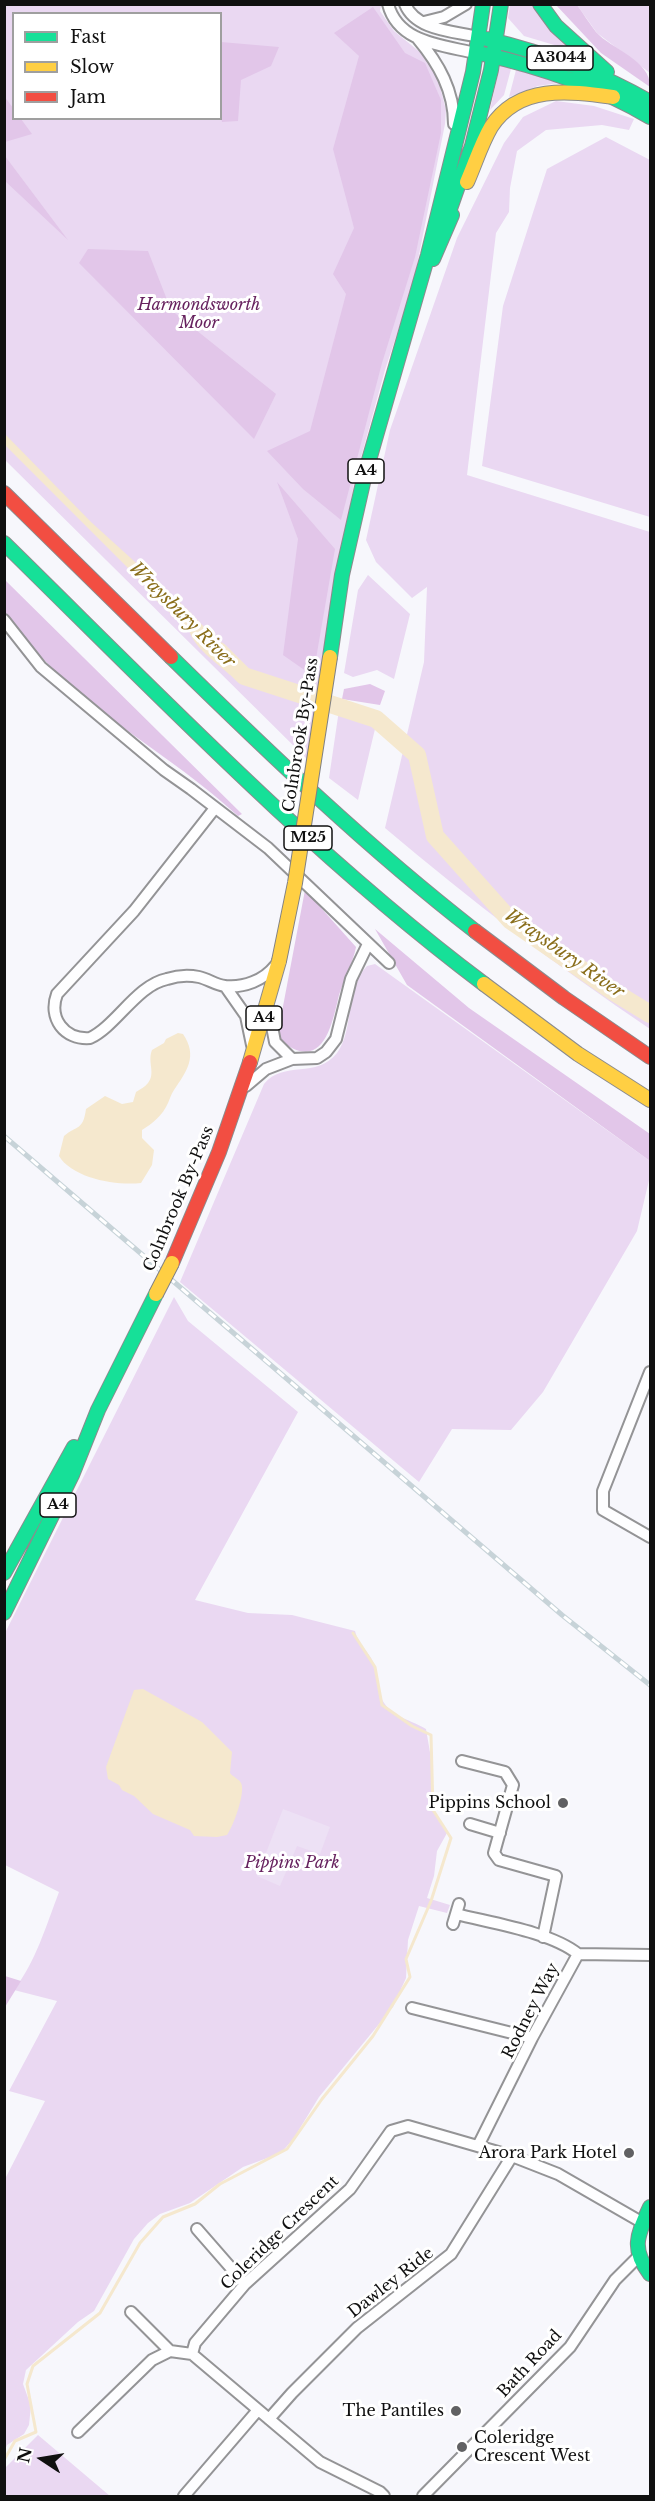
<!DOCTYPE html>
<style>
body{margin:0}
#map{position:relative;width:655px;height:2501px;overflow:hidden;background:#f7f7fc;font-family:"Libre Baskerville",serif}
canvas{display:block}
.frame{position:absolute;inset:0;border:6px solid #101010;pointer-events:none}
.legend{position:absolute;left:12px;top:12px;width:210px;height:108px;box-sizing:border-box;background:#fff;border:2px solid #9f9f9f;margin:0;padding:8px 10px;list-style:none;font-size:18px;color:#101010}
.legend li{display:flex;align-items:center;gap:12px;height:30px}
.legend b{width:30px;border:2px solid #9f9f9f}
.north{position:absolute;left:12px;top:2429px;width:60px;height:60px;-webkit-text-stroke:4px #fff;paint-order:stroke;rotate:282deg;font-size:16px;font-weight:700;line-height:24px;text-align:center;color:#101010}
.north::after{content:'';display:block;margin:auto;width:21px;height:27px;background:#101010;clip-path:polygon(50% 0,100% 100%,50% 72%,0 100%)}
</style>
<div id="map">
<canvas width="655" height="2501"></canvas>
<div class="frame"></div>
<ul class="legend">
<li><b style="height:8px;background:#16e098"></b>Fast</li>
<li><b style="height:8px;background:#ffcf43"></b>Slow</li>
<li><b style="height:8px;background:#f24e42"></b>Jam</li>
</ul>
<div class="north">N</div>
</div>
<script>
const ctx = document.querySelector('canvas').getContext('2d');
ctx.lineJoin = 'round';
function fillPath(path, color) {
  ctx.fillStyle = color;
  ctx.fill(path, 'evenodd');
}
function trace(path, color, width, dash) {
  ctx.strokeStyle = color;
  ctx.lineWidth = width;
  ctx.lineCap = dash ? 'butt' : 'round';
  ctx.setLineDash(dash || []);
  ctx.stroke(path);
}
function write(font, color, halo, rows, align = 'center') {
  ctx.font = font + ' "Libre Baskerville",serif';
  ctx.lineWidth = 6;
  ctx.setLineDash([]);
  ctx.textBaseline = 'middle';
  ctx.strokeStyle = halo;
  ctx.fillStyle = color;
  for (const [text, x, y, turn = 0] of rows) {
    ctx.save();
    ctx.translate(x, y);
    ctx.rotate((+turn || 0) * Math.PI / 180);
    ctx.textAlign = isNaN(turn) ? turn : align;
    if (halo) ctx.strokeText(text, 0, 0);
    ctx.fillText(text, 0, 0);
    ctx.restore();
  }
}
fillPath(new Path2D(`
 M4,5H381L380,11L394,31L421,53L437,75L446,110L445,124L413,285L385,370L354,483L308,760L5,460ZM14,14H220V118H14Z
 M510,5H533L566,44L561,47L524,36L508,18Z
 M577,5H650V73L597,33Z
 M500,65L511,69L504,95L490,110Z
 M516,70L558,82L559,83L538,86L509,97Z
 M556,101L594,106L634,119L629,130L602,125L546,130L517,151L510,188L509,212L496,233L467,475L650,532V1029C558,967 470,900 385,828L424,662L427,587L412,598L376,562L366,540L390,430L457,238L504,143L523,117Z
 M606,137L650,160V517L482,466L503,306L547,169Z
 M368,575L410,614L394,679L377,670L353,677L344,673L358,590Z
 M339,710L352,712L375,729L358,800L329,778Z
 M375,964L650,1161V1176L637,1231L543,1392L511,1430L452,1429L419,1482L180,1282L264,1084C283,1060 317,1079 337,1053C355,1029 344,989 367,966Z
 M174,1297L188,1321L298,1412L195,1600L248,1613L292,1615L355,1631C358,1643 365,1648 371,1658C377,1668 376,1679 379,1690C384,1716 408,1718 426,1729L432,1764L433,1809L447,1833L437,1851L434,1876L427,1898L450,1905L447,1913L419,1906L408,1940L406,1978L393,2007L319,2097L294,2138L281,2153L243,2167L190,2203L160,2214L148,2223L134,2239L94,2311L78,2322L26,2370L23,2384L31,2406L29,2425L24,2434L7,2445L5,2450V2179L45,2101L9,2091L57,2001L14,1990C36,1961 46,1926 59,1892L5,1865V1633Z
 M38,2435L110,2496H5L6,2467Z`), '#ead8f2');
fillPath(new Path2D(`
 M556,5H577C583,13 589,23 596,32C611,49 651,60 650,87L601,53Z
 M373,7L405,53L425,63L441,100V133L415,257L382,363L341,520L303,489L267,451L310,431L346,294L333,274L354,228L333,149L359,56L334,33Z
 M221,42L279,47L271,66L241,80L238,121L222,122L221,118Z
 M4,96L13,108L14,118L21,119L32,134L5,142Z
 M4,156H5L68,240L5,181Z
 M88,249L148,251L171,310L276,394L254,439L79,263Z
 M277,482L335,549L313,676L283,655L298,539Z
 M4,579L242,814L238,816C170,753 83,711 24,637C19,629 7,620 5,611C2,603 5,588 4,579Z
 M370,684L385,691L380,705L342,699L344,689Z
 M305,890L356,947C353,963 344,979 339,995C331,1029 322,1075 277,1038Z
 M375,929L469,1008L650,1134V1161L407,985Z
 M5,1976L21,1981L5,2007L4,1976Z`), '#e2c6e9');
fillPath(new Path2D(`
 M283,1809L330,1827L320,1854L297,1846L280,1886L257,1876Z`), '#ede1f5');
fillPath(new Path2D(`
 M5,434L91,522L188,610L239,664L230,675C216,662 194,648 189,630L156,600L148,588L5,445Z
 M178,1033L183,1034C198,1056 187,1071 174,1090C171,1094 170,1099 168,1103C163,1115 152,1124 142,1130V1138L154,1150L152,1165L141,1183C116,1186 72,1178 59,1156L64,1136C77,1125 83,1131 86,1109L105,1096L122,1104L133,1102L136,1092C140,1089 145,1087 148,1083C156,1073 147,1062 152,1050L164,1043L166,1039Z
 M143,1689L202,1722L232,1752L230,1773C233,1777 239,1779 241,1783C246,1792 233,1827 227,1835L217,1837L194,1836L190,1830L153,1814L134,1796L122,1790L119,1785L108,1779L106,1767L134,1690Z`), '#f5e8ce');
trace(new Path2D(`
 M4,2460L15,2441L36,2432L27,2384L33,2366L100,2313L140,2243L163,2217L195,2204L220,2184L287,2149L322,2099L373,2036L410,1977L406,1959L431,1901L451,1838L433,1810L431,1735L412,1726L382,1705L375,1667L353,1633`), '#f5e8ce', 3);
trace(new Path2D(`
 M219,651L244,676L376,719L417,755L435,836L510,920L614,992L650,1014`), '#f5e8ce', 18);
const street = new Path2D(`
 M388,4C398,43 442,45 475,53
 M405,4C416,31 455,31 478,37
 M424,22L444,17L466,4
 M418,39C439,64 454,91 454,124
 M4,620L41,667L164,770L191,789L268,848L389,963
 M215,808L134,911L57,994C48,1018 64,1040 90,1038C116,1026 137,985 167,979C176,976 189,975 199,977C208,979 216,985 225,986C244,988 264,980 275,966
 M225,986L246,1016L252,1045
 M269,1011L275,1042L292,1059
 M246,1086L266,1069L292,1059L317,1058L326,1052L336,1039L351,979L368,944
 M650,1372L603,1491V1510L650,1537
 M462,1761L505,1772L513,1785L494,1853L499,1860L556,1876L543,1937
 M470,1824L500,1833
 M456,1914C491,1923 551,1932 578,1954
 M453,1924L459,1904
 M412,2008L532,2038
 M478,2146L532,2038L578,1954L650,1955
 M197,2229L245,2284
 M131,2312L170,2351L192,2354
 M269,2419L292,2393L357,2328L451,2254L512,2156
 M78,2432L152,2360L170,2351
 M184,2496L258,2410
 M384,2496L380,2492L320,2462L192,2354L195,2343L245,2284L350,2189L391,2131L408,2126L512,2156L558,2174L643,2223
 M423,2496L570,2347L615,2280L638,2257`);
const fast = new Path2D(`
 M540,4L556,26L607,72
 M487,39C545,53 598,72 650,102
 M483,54C542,67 597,86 650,117
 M445,223L472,146L491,70L501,4
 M433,259L452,215
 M4,543C159,695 310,853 484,984
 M171,657C269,753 367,847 475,931
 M330,657L342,575L365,474L428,255L473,72L483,4
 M4,1573L74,1447
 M4,1613L72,1475L98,1410L156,1294
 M650,2207C638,2234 630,2248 650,2274`);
const slow = new Path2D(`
 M467,182C475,164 481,144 491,127C519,84 569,91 613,97
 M484,984L578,1054L650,1100
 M250,1062L279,961`);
const jam = new Path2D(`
 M4,493L171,657
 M475,931L564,998L650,1057
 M172,1263L219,1152L250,1062`);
trace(street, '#949496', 14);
trace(fast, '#8b8b8d', 16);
trace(slow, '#8b8b8d', 16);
trace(jam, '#8b8b8d', 16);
trace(street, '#fefeff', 10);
trace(fast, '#16e098', 14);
trace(slow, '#ffcf43', 14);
trace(jam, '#f24e42', 14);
const rail = new Path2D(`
 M4,1136L562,1615L650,1685`);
trace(rail, '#c7d3d8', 5);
trace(rail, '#fff', 3, [9]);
const slowBridge = new Path2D(`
 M279,961L295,883L330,657
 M156,1294L172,1263`);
trace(slowBridge, '#818184', 16, []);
trace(slowBridge, '#ffcf43', 14);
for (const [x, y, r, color] of [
 [563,1803,6,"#616163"],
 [629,2153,6,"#616163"],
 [456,2411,6,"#616163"],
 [462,2447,6,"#616163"]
]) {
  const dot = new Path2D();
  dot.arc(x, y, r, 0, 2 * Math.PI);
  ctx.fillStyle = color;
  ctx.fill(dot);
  trace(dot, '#fff', 2);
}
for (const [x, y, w] of [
 [560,58,66],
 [366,471,36],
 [308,838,48],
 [264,1018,36],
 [58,1505,36]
]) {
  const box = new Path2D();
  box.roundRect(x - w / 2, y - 12, w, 24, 4.5);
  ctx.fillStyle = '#fff';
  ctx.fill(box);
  trace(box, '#101010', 1.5);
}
write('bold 15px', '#101010', null, [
 ["A3044",560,58],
 ["A4",366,471],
 ["M25",308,838],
 ["A4",264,1018],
 ["A4",58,1505]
]);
write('italic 16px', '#67225f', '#fff', [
 ["Harmondsworth",199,305],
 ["Moor",199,323],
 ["Pippins Park",292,1863]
]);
write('16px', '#101010', '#fff', [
 ["Colnbrook By-Pass",301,735,-81],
 ["Colnbrook By-Pass",179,1199,-67],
 ["Rodney Way",531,2011,-63],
 ["Coleridge Crescent",280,2233,-44],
 ["Dawley Ride",391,2283,-38],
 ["Bath Road",530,2364,-47]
]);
write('16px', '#101010', '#fff', [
 ["Pippins School",551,1803],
 ["Arora Park Hotel",617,2153],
 ["The Pantiles",444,2411],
 ["Coleridge",474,2438,"left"],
 ["Crescent West",474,2456,"left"]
], 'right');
write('italic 18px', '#8a6e1b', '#fff', [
 ["Wraysbury River",182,615,45],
 ["Wraysbury River",564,954,35]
]);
</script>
